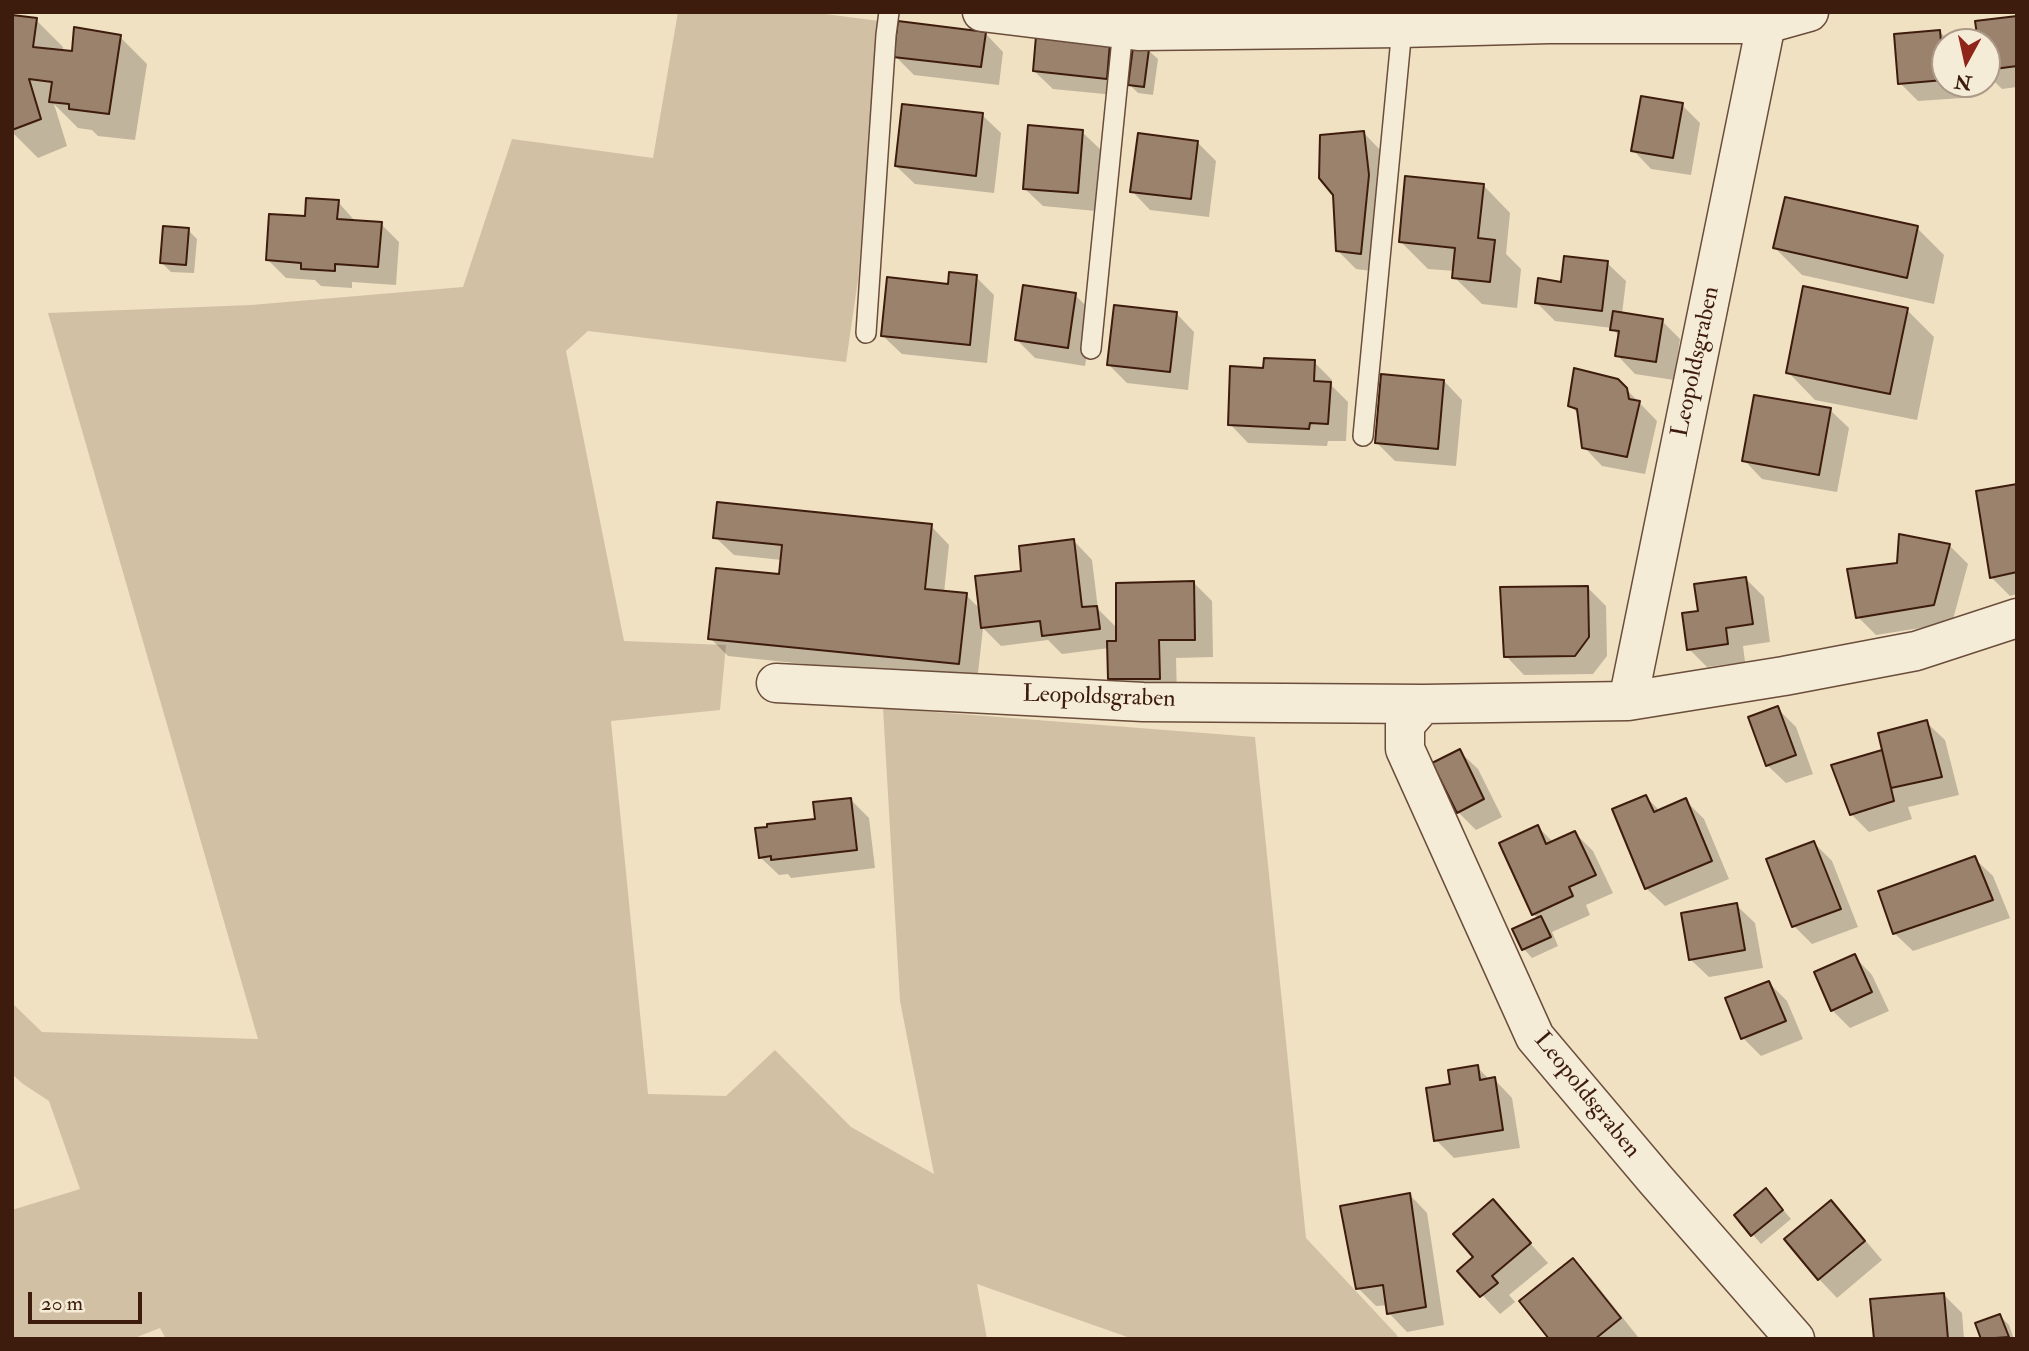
<!DOCTYPE html>
<style>
body{margin:0}
#map{position:relative;width:2029px;height:1351px;overflow:hidden;background:#f0e1c3;font-family:"IM FELL Double Pica",serif}
canvas{display:block}
.frame{position:absolute;inset:0;border:14px solid #3e1c0d;pointer-events:none}
.north{position:absolute;left:1931px;top:28px;width:70px;height:70px;box-sizing:border-box;background:#f5ecd8;border:2px solid #ac9987;border-radius:50%;rotate:188deg;font-size:19px;font-weight:700;line-height:28px;text-align:center;color:#3e1c0d}
.north::after{content:'';display:block;margin:auto;width:24px;height:32px;background:#8f2418;clip-path:polygon(50% 0,100% 100%,50% 72%,0 100%)}
.scale{position:absolute;left:28px;top:1292px;width:114px;height:32px;box-sizing:border-box;border:4px solid #3e1c0d;border-top:0;padding-left:9px;font-size:21px;line-height:24px;white-space:nowrap;color:#3e1c0d;-webkit-text-stroke:5px #f5ecd8;paint-order:stroke}
</style>
<div id="map">
<canvas width="2029" height="1351"></canvas>
<div class="frame"></div>
<div class="north">N</div>
<div class="scale">20 m</div>
</div>
<script>
const ctx = document.querySelector('canvas').getContext('2d');
ctx.lineJoin = 'round';
function fillPath(path, color) {
  ctx.fillStyle = color;
  ctx.fill(path, 'evenodd');
}
function trace(path, color, width, dash) {
  ctx.strokeStyle = color;
  ctx.lineWidth = width;
  ctx.lineCap = dash ? 'butt' : 'round';
  ctx.setLineDash(dash || []);
  ctx.stroke(path);
}
function write(font, color, halo, rows, align = 'center') {
  ctx.font = font + ' "IM FELL Double Pica",serif';
  ctx.lineWidth = 6;
  ctx.setLineDash([]);
  ctx.textBaseline = 'middle';
  ctx.strokeStyle = halo;
  ctx.fillStyle = color;
  for (const [text, x, y, turn = 0] of rows) {
    ctx.save();
    ctx.translate(x, y);
    ctx.rotate((+turn || 0) * Math.PI / 180);
    ctx.textAlign = isNaN(turn) ? turn : align;
    if (halo) ctx.strokeText(text, 0, 0);
    ctx.fillText(text, 0, 0);
    ctx.restore();
  }
}
fillPath(new Path2D(`
 M678,12H810L879,21L858,280L846,362L588,331L566,351L624,641L726,645L720,710L611,721L648,1094L726,1096L775,1050L851,1127L934,1174L900,1001L883,708L1255,737L1306,1238L1396,1334L1399,1339H1133L977,1284L987,1339H166L160,1328L132,1339H12V1210L80,1189L49,1101L23,1084L12,1074V1003L42,1032L258,1039L48,313L251,305L463,287L512,139L653,158Z`), '#d2c0a4');
fillPath(new Path2D(`
 M12,17L36,20L63,47V52L73,53L120,37L147,64L135,140L98,136L92,130L78,128L54,104L67,146L38,158L12,132Z
 M2017,17V87L2002,89L1987,74V42H1980Z
 M1940,32L1950,42H1945V84H1961L1962,98L1918,101L1900,83Z
 M985,33L1003,52L999,85L914,75L895,56Z
 M1109,44L1128,63L1125,96L1053,89L1034,71Z
 M1149,51L1158,59L1153,95L1138,93L1129,84Z
 M1682,105L1700,123L1691,175L1651,169L1633,150Z
 M982,115L1001,133L994,193L915,184L896,166Z
 M1082,132L1101,150L1096,211L1043,206L1024,188Z
 M1363,132L1381,151L1379,272L1356,269L1338,251Z
 M1198,143L1216,161L1209,217L1150,210L1132,191Z
 M1483,185L1510,213L1506,254L1521,269L1517,308L1482,304L1454,277L1455,271L1428,269L1401,242Z
 M338,202L356,222L381,224L399,242L396,285L352,282V288L321,286L315,280L286,278L268,260L307,218Z
 M1917,228L1944,255L1934,304L1802,275L1775,248Z
 M188,230L197,239L194,273L171,272L162,263Z
 M1607,263L1626,281L1622,314L1662,321L1680,339L1674,380L1635,374L1617,355L1620,337L1612,328L1555,321L1537,303L1562,284Z
 M976,277L994,295L987,363L902,354L883,336Z
 M1075,295L1093,313L1085,366L1035,358L1017,340Z
 M1907,310L1934,337L1917,420L1815,400L1788,372Z
 M1176,313L1194,332L1188,390L1127,383L1109,365Z
 M1314,362L1332,380V386L1348,402L1346,441H1328L1327,446L1248,443L1230,424L1265,369Z
 M1444,381L1462,400L1456,466L1395,461L1376,442Z
 M1626,389L1657,421L1645,474L1602,466L1584,447L1579,415L1570,405Z
 M1830,410L1849,428L1837,492L1762,479L1744,460Z
 M2017,486V594L2010,596L1992,578L1978,492Z
 M931,526L949,545L944,593L966,595L980,609L1023,572L1074,541L1092,560L1098,609L1118,629L1194,583L1212,601L1213,657L1176,658L1177,696L1128,697L1109,678V648L1062,654L1048,640L1001,646L983,628L977,682L728,656L710,638L781,576L782,560L734,555L715,537Z
 M1949,545L1968,564L1952,623L1876,635L1858,617L1899,564Z
 M1745,578L1764,597L1770,642L1743,646L1745,662L1707,667L1689,649L1700,612Z
 M1587,587L1606,606L1607,656L1593,674L1524,675L1506,656Z
 M1777,708L1796,727L1813,774L1786,783L1767,765Z
 M1926,722L1945,740L1959,795L1908,807L1912,819L1869,832L1851,814L1833,766L1884,752Z
 M1459,751L1478,769L1502,817L1476,830L1458,812Z
 M1646,797L1660,811L1686,801L1704,819L1729,879L1665,906L1646,888Z
 M851,800L869,818L875,868L791,878L788,874L779,875L760,857Z
 M1538,827L1553,842L1575,833L1593,851L1613,893L1586,905L1590,915L1552,932L1558,946L1532,958L1524,949L1539,919L1533,914Z
 M1814,843L1832,861L1858,927L1812,944L1794,926Z
 M1974,858L1993,876L2010,918L1913,951L1894,933Z
 M1736,905L1755,923L1763,968L1709,977L1690,959Z
 M1854,956L1872,975L1889,1011L1850,1028L1832,1010Z
 M1769,983L1787,1001L1803,1039L1761,1056L1743,1038Z
 M1477,1067L1490,1080L1494,1079L1512,1098L1520,1148L1454,1158L1436,1140L1452,1085Z
 M1409,1194L1427,1213L1444,1325L1407,1332L1389,1313L1388,1305L1376,1306L1358,1288Z
 M1774,1199L1791,1219L1761,1244L1736,1215Z
 M1493,1202L1548,1263L1509,1295L1515,1302L1500,1314L1460,1271L1475,1258Z
 M1830,1203L1849,1221L1882,1260L1837,1298L1819,1279L1786,1240Z
 M1573,1260L1591,1278L1638,1337L1636,1339H1551Z
 M1943,1294L1962,1313L1964,1339H1875Z
 M2000,1316L2009,1325L2014,1339H1983Z`), '#0003');
const building = new Path2D(`
 M12,15L37,18L33,47L72,51L74,27L121,35L109,114L69,109V104L49,102L52,82L29,79L41,119L12,130Z
 M2017,16V66L1987,70V42H1978L1975,21Z
 M898,21L986,32L981,67L893,57Z
 M1940,30L1944,80L1898,84L1894,34Z
 M1036,36L1110,43L1107,79L1033,71Z
 M1133,47L1149,49L1144,87L1128,85Z
 M1641,96L1683,103L1673,158L1631,151Z
 M902,104L983,113L976,176L895,166Z
 M1028,125L1083,130L1078,193L1023,189Z
 M1364,131L1369,175L1361,254L1336,251L1333,195L1319,178L1320,135Z
 M1138,133L1198,141L1191,199L1130,192Z
 M1405,176L1484,184L1478,238L1495,240L1490,282L1452,278L1455,248L1399,242Z
 M1785,197L1918,226L1907,278L1773,248Z
 M306,198L339,200L337,219L382,222L378,267L335,264V271L301,269V263L266,260L269,214L305,216Z
 M163,226L189,228L186,265L160,263Z
 M1564,256L1608,261L1602,311L1535,303L1538,278L1561,282Z
 M949,272L977,275L970,345L881,336L887,277L948,284Z
 M1023,285L1076,293L1068,348L1015,340Z
 M1803,286L1908,308L1890,394L1786,373Z
 M1114,305L1177,312L1170,372L1107,365Z
 M1613,311L1663,319L1656,362L1615,356L1619,331L1610,330Z
 M1264,358L1315,360L1314,381L1331,382L1328,424L1310,423L1309,429L1228,425L1230,366L1263,368Z
 M1574,368L1618,379L1627,388L1629,399L1640,401L1627,457L1582,448L1577,409L1568,406Z
 M1381,374L1444,380L1438,449L1375,443Z
 M1754,395L1831,408L1819,475L1742,461Z
 M2017,484V572L1990,578L1976,491Z
 M717,502L932,524L925,589L967,593L959,664L708,639L716,568L779,574L782,545L713,538Z
 M1899,534L1950,544L1934,605L1856,618L1847,569L1897,563Z
 M1074,539L1082,607L1097,606L1100,629L1042,636L1040,621L981,628L975,576L1021,571L1019,546Z
 M1746,577L1753,624L1726,628L1728,644L1687,650L1682,613L1698,611L1694,584Z
 M1194,581L1195,640H1159L1160,679H1108L1107,641H1116V583Z
 M1588,586L1589,637L1575,656L1504,657L1500,587Z
 M1778,706L1796,755L1766,766L1748,717Z
 M1927,720L1942,777L1891,788L1878,733Z
 M1460,749L1484,799L1457,813L1432,763Z
 M1882,750L1894,801L1850,815L1831,765Z
 M1646,795L1654,812L1686,798L1712,861L1645,889L1612,809Z
 M851,798L857,850L771,860V856L759,858L755,828L767,827V824L815,819L813,802Z
 M1538,825L1546,844L1575,831L1596,875L1569,887L1573,896L1532,915L1499,843Z
 M1814,841L1841,909L1792,927L1766,859Z
 M1975,856L1993,900L1893,934L1878,891Z
 M1737,903L1745,950L1689,960L1681,913Z
 M1541,916L1551,937L1522,950L1512,929Z
 M1855,954L1872,992L1831,1011L1814,972Z
 M1769,981L1786,1021L1741,1039L1725,998Z
 M1478,1065L1480,1080L1495,1077L1503,1130L1434,1141L1426,1088L1450,1084L1448,1070Z
 M1766,1188L1783,1210L1751,1236L1734,1215Z
 M1410,1193L1426,1307L1387,1314L1383,1285L1356,1289L1340,1206Z
 M1493,1199L1531,1243L1492,1276L1498,1283L1480,1297L1457,1271L1473,1257L1453,1234Z
 M1831,1200L1865,1241L1818,1280L1784,1239Z
 M1573,1258L1621,1318L1595,1339H1549L1519,1301Z
 M1944,1293L1948,1339H1874L1870,1299Z
 M2000,1314L2009,1337L1981,1339L1975,1323Z`);
fillPath(building, '#9b826c');
trace(building, '#3e1c0d', 2);
const lane = new Path2D(`
 M866,333L886,35L889,12
 M1091,349L1123,29
 M1363,436L1402,28`);
const street = new Path2D(`
 M982,12L1138,31L1402,28L1549,24
 M1549,12V24H1766L1628,701L1423,704L1405,725V749L1535,1037L1655,1179L1795,1339
 M1766,24L1809,12
 M776,683L1143,702L1423,704
 M1628,701L1784,676L1916,651L2017,618`);
trace(lane, '#6a4d3a', 22);
trace(street, '#6a4d3a', 41);
trace(lane, '#f5ecd8', 19);
trace(street, '#f5ecd8', 38);
write('24px', '#3e1c0d', '#f5ecd8', [
 ["Leopoldsgraben",1697,362,-78],
 ["Leopoldsgraben",1099,698,2],
 ["Leopoldsgraben",1586,1096,51]
]);
</script>
